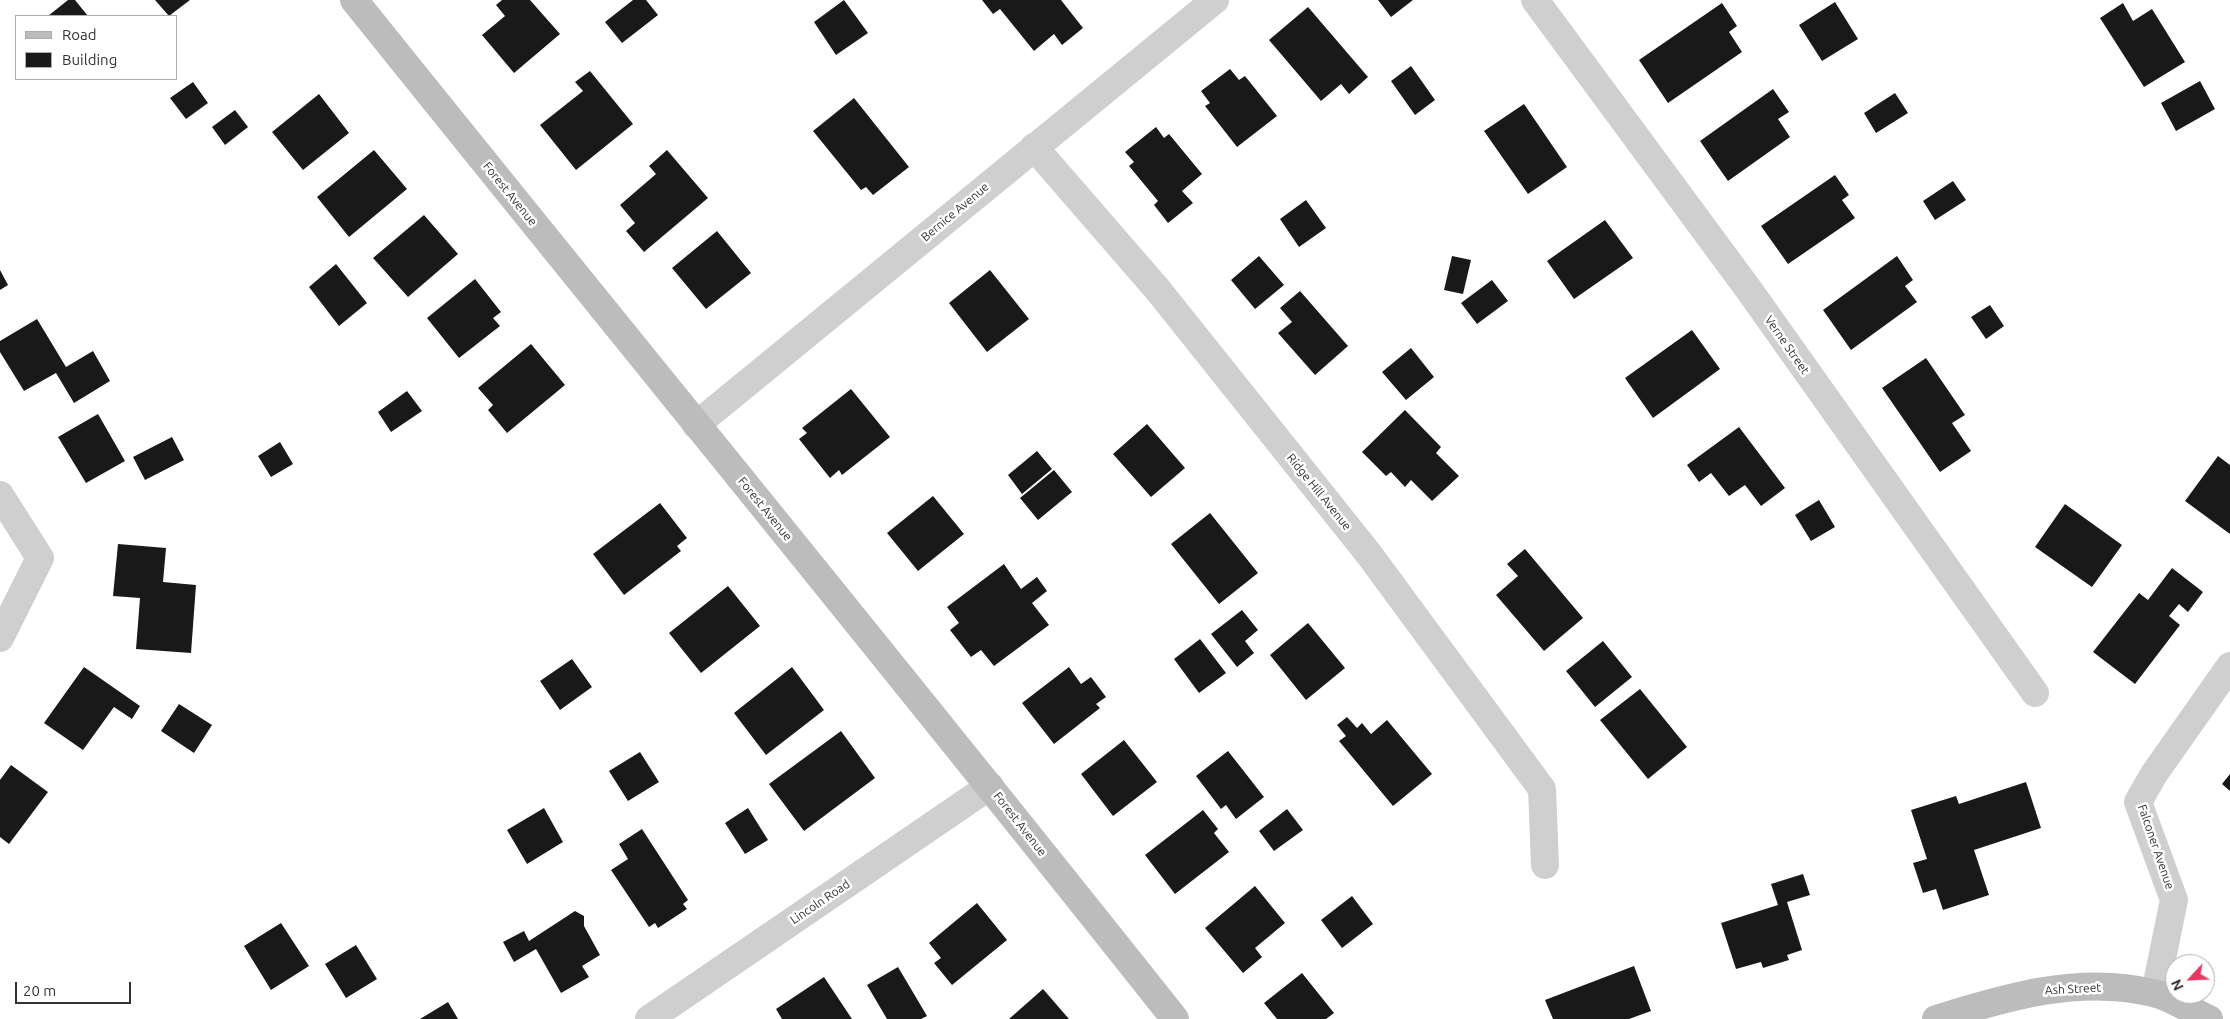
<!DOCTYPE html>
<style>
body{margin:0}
#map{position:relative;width:2230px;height:1019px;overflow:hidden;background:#fff;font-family:Ubuntu,sans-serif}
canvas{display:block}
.legend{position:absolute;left:15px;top:15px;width:162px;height:65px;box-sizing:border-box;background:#fff;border:1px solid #adadad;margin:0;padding:6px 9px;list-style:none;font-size:15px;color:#323232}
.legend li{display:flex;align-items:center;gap:10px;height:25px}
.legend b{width:25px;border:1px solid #adadad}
.north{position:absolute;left:2165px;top:954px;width:50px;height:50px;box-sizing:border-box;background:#fff;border:1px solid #adadad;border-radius:50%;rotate:245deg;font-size:14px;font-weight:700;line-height:20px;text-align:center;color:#323232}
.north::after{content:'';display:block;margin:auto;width:18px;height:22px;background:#e53860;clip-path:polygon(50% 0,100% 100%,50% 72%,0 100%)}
.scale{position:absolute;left:15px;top:982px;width:116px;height:22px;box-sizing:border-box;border:2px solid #323232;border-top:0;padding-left:6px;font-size:15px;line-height:18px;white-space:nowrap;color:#323232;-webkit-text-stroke:4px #fff;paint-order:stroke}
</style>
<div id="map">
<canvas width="2230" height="1019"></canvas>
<ul class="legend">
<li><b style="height:6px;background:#bcbcbc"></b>Road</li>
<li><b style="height:14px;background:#191919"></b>Building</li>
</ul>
<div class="north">N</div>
<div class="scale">20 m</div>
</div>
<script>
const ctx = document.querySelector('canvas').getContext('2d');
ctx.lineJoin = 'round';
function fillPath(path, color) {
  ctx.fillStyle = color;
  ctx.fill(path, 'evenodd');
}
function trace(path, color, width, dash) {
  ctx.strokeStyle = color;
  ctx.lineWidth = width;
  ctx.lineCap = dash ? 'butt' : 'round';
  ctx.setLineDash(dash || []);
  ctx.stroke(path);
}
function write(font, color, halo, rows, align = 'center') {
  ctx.font = font + ' Ubuntu,sans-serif';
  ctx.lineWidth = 5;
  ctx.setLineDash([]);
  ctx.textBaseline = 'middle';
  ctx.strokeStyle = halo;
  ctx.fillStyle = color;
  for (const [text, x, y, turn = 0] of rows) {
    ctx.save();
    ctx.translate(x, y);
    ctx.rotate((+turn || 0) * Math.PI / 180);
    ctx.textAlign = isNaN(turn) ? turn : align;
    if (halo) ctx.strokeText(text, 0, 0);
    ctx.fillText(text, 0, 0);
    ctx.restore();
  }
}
fillPath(new Path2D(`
 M68,0H75L88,16H48Z
 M155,0H190L169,16Z
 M502,0H530L560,34L514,73L482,35L505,16L496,5Z
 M633,0H646L658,15L622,43L605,22Z
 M844,0L868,33L836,55L814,22Z
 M982,0H1061L1083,28L1062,45L1054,34L1034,51L1000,9L993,14Z
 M1378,0H1413L1391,17Z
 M1835,2L1858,39L1822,61L1799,25Z
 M1722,3L1737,26L1729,32L1742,52L1668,103L1639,60Z
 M2123,3L2133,21L2152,9L2185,62L2144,87L2100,18Z
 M1308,7L1368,77L1349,94L1341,84L1321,101L1269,40Z
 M1411,66L1435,100L1415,115L1391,81Z
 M1230,69L1239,80L1245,76L1277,116L1237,147L1205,106L1210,103L1201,91Z
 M590,71L633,124L576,170L540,125L583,91L575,82Z
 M2200,81L2215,109L2176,131L2161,103Z
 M193,82L208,103L186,119L170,98Z
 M1773,89L1789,112L1778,119L1790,137L1728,181L1700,141Z
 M1895,93L1908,113L1876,133L1864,113Z
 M319,94L349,133L303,170L272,132Z
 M854,98L909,167L873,195L866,187L861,190L813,131Z
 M1524,104L1567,167L1528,194L1484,131Z
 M235,110L248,127L225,145L212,127Z
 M1156,127L1164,138L1169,134L1202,174L1182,191L1193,203L1168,223L1154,205L1158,201L1129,166L1134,162L1125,152Z
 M374,150L407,189L349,237L317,197Z
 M667,150L708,198L644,252L626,231L635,223L620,205L656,174L649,166Z
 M1835,175L1849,195L1842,200L1855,218L1788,264L1761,226Z
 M1953,181L1966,200L1935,220L1923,201Z
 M1306,200L1326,228L1299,247L1280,219Z
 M424,215L458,254L408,297L373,258Z
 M1605,220L1633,258L1574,299L1547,261Z
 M717,231L751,273L706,309L672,268Z
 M1259,256L1284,285L1255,309L1231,280Z
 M1452,256L1471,260L1463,294L1444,290Z
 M1897,256L1913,280L1905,286L1917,302L1851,350L1823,310Z
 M336,264L367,303L339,326L309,287Z
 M0,270L8,285L0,290Z
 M990,270L1029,319L987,352L949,303Z
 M475,279L501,312L493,318L500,326L459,358L427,318Z
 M1492,280L1508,301L1477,324L1461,303Z
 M1300,291L1348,346L1315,375L1278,333L1292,322L1280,308Z
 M1990,305L2004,326L1986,339L1971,317Z
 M37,319L66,367L93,351L110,381L74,403L56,373L24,391L0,352V341Z
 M1692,330L1720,369L1653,418L1625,378Z
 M531,344L565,385L507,433L488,410L493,405L478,388Z
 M1411,348L1434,377L1406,400L1382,372Z
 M1926,358L1965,415L1952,423L1971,451L1940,472L1882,388Z
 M851,389L890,437L842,475L839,470L830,478L799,439L807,433L802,428Z
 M407,391L422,411L391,432L378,412Z
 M1405,410L1441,447L1436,453L1459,476L1432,501L1411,480L1405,487L1391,472L1386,476L1362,452Z
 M98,414L125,461L86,483L58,437Z
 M1147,424L1185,468L1151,497L1113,454Z
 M1739,427L1785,488L1761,506L1745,485L1729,496L1711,473L1699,482L1687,465Z
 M172,437L184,460L145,480L133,457Z
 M280,442L293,464L271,477L258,456Z
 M1037,451L1052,469L1022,494L1008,475Z
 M2218,456L2230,465V534L2185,501Z
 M1054,470L1072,492L1038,520L1020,498Z
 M933,496L964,534L918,571L887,533Z
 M1819,500L1835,527L1811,541L1795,515Z
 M660,503L687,538L677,546L681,551L624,595L593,554Z
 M2065,504L2122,545L2092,587L2035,547Z
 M1210,513L1258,573L1219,604L1171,544Z
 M118,544L166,548L163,582L196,585L191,653L136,649L140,598L113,596Z
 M1525,549L1583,618L1544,651L1496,595L1518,576L1507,564Z
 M1004,564L1021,589L1037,577L1047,591L1032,603L1049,625L994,666L981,650L971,657L950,630L959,623L947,607Z
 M2172,568L2203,592L2188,612L2179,604L2169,616L2180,625L2135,684L2093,652L2139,593L2148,600Z
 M728,586L760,626L701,673L669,633Z
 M1242,610L1258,630L1245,641L1254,653L1237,667L1211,634Z
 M1308,623L1345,668L1306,700L1270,655Z
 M1200,639L1226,673L1199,693L1174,659Z
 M1603,641L1632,677L1595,707L1566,671Z
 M572,659L592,687L560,710L540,681Z
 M84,667L140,706L132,719L114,707L83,750L44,723Z
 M792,667L824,710L766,755L734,713Z
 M1069,667L1081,684L1091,677L1106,697L1096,704L1100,708L1054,744L1022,703Z
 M1640,689L1687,747L1648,779L1600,720Z
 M179,704L212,725L194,753L161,731Z
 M1347,717L1357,728L1362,723L1371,734L1387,720L1432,774L1393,806L1339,741L1346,736L1337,725Z
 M841,731L875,778L804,831L769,784Z
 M1124,740L1157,782L1113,816L1081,774Z
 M1228,751L1264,797L1236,819L1226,805L1221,809L1196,776Z
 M640,752L659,782L628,801L609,771Z
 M11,765L48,792L9,844L0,837V780Z
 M2230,774V791L2222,784Z
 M2026,782L2041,828L1974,850L1989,895L1943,910L1936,889L1923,893L1913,863L1927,859L1911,810L1956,796L1959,804Z
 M544,808L563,842L527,864L507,830Z
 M748,808L768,840L745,854L725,823Z
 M1287,809L1303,830L1274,851L1259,831Z
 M1203,810L1218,829L1214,833L1229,852L1175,894L1145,855Z
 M642,829L688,900L683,904L687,909L658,928L655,923L649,927L611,870L628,859L619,844Z
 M1803,874L1810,895L1787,902L1802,950L1787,955L1789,960L1763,968L1761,962L1736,969L1721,923L1778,905L1771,884Z
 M1255,886L1285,923L1255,948L1262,957L1243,973L1205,928Z
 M1352,896L1373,924L1342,948L1321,920Z
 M977,903L1007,940L952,985L934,963L941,958L929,943Z
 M575,911L584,916V926L600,955L582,966L589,977L561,993L536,949L514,962L503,942L524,931L529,941Z
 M281,923L309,966L271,990L244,946Z
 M356,945L377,979L346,998L325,964Z
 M1634,966L1651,1011L1629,1019H1553L1545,1000Z
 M898,967L927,1016L921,1019H887L867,985Z
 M1302,973L1334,1013L1326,1019H1277L1264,1003Z
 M824,977L852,1019H782L776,1009Z
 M1043,989L1069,1019H1009Z
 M448,1002L458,1019H420Z`), '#191919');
trace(new Path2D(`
 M1535,0L1749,290L2035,693
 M1034,147L1158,290L1368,553L1542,789L1545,865
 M696,425L1215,0
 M0,495L40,558L0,638
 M2155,993L2174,900L2138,802L2154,774L2230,666
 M649,1019L990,786`), '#cfcfcf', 28);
trace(new Path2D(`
 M354,0C627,340 904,677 1175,1019
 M1936,1019C2006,997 2080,975 2153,993C2172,997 2191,1011 2209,1019`), '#bcbcbc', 28);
write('12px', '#323232', '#fff', [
 ["Forest Avenue",510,194,51],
 ["Bernice Avenue",955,212,-40],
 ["Verne Street",1787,345,55],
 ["Ridge Hill Avenue",1319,492,51],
 ["Forest Avenue",765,509,51],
 ["Forest Avenue",1020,824,52],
 ["Falconer Avenue",2156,847,71],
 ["Lincoln Road",820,902,-34],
 ["Ash Street",2073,989,-3]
]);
</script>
